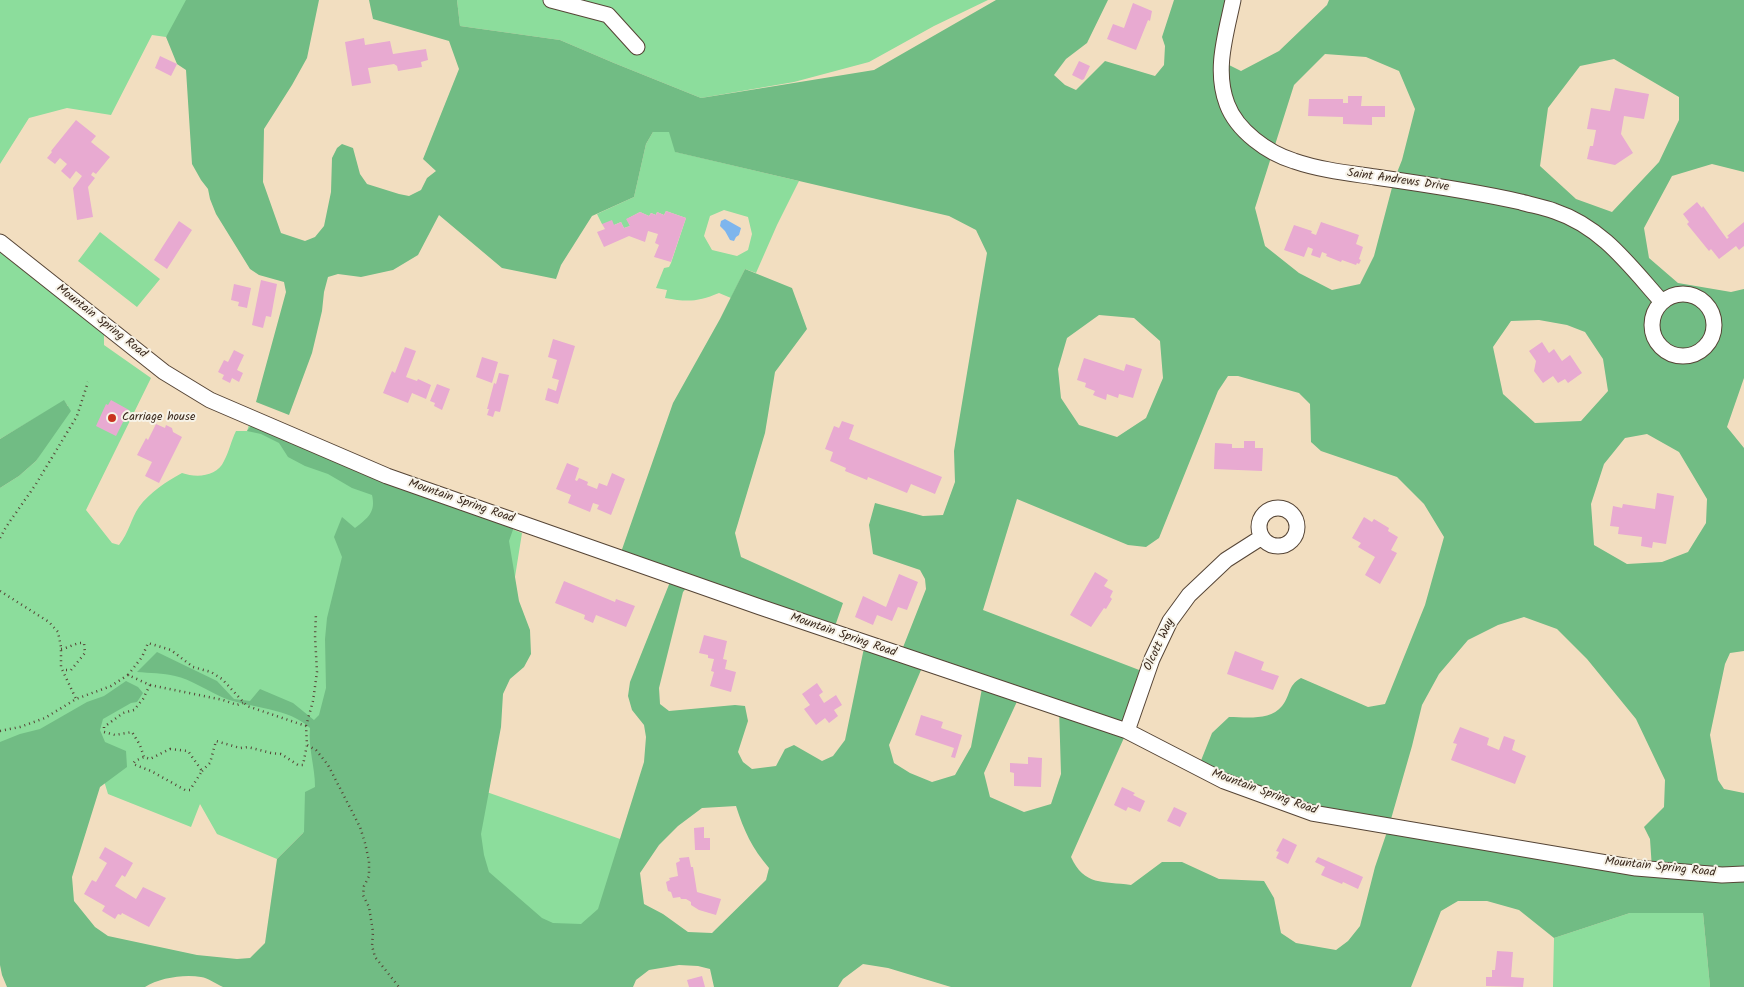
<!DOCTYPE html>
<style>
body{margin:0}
canvas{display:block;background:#f2dec0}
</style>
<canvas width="1744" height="987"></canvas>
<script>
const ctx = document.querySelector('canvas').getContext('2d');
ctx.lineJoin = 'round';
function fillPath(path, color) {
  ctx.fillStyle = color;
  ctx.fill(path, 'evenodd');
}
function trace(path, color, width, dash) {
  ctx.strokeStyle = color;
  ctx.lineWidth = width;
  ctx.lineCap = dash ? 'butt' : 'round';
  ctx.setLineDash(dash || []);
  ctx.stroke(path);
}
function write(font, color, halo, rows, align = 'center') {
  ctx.font = font + ' Kalam,sans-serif';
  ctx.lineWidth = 4;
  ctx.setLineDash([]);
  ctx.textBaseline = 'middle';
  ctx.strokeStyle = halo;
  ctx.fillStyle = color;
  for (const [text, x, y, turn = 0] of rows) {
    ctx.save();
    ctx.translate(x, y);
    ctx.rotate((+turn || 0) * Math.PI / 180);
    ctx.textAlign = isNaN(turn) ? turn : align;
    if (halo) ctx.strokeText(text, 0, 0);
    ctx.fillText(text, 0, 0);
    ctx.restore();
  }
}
fillPath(new Path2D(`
 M0,0H195L166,37L152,35L111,115L67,108L29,118L0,164Z
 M457,0H988L934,26L869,62L794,82L701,98L614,63L560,40L460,26Z
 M653,132H670L676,152L799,181L777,225L756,273L745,269L731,298L719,293C698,302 687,302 665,298L667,290L656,288L664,268L669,267L671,263L686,218L666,211L664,215L657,212L656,215L651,213L649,216L640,212L627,219L630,226L624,228L621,222L614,225L602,224L597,214L634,197L646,144ZM724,210L748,217L752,234L748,250L737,256L712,250L704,236L710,216Z
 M100,232L160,279L137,307L78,261Z
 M0,242L104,324V345L151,378L86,510L112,543L119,545C129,533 131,518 139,507C149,493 167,481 182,473C196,478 217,477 224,461C229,452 231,441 236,431H247L249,425L522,533L481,790L640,846L608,987L303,833L277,859L217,834L200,804L191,827L108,794L91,738L0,810V488L19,476L36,461L68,406L64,401L0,439Z
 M1630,913H1703L1710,987H1553L1554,938Z`), '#8cdd9c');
fillPath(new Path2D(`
 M186,0H319L307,58L292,85L264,129L263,182L281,233L305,241L315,237L324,226L331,192L332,158L337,148L342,144L353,148L360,174L367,184L399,194L409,196L421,190L427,178L436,171L423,159L459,69L449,41L373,19L369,0H457L460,26L560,40L614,63L701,98L874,70L996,0H1108L1087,43L1066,59L1054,75L1065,85L1076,90L1105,61L1155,76L1164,65L1165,46L1162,37L1174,0H1233L1221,61L1241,71L1279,51L1327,5L1329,0H1744V172L1712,164L1672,176L1644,228L1649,258L1678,283L1731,292L1744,289V378L1727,427L1744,448V651L1730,653L1725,664L1710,735L1718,780L1724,789L1744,793V987H1710L1703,913H1630L1554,938L1519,910L1487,901H1458L1441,911L1411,987H951L888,968L863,964L843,979L838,987H714L710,969L698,966L679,965L649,970L636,980L633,987H223C216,984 208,978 201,977C184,974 159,978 145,987H7L2,975L0,965V742L20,734L40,729L87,702L104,696L126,681L138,687L143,693L137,702L131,703L103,719L100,730L105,742L126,751L127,767L100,787L72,877L74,901L95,927L108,936L197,955L237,959L250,958L265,943L277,859L304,832L305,792L315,787C315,766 308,749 310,728C288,707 252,709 224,698C210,692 190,679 175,676C163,673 150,673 137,672L157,652L217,681L234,699L250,701L260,689L293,703L314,720L319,715L326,688L325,639L327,618L342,557L334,537L342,517L355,528C368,518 376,512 372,495L352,488L328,474L305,466L288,457L279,443L261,434L247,431L256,420L516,521L509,541L519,601L530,630L531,654L524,667L510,679L503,694L501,727L481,834L484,855L489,872L542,918L553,923L581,924L598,909L644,762L646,737L644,725L632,710L628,696L630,682L672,577L619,558L673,403L720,319L745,269L792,288L807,329L775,372L765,433L735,533L741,557L843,603L833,632L687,587L683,592L659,688L660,704L669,711L735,705L745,706L748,721L738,752L743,762L752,769L776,766L785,749L794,745L822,761L833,756L845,740L865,643L900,655L926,589L925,579L920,570L873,554L869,525L875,503L923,516L943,515L955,482L954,451L987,253L976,230L949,216L675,152L669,132H653L646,144L634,197L592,216L561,265L556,279L502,268L439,215L418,255L393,270L361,277L338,274L328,277L324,292L322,311L312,353L289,415L256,402L286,292L284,282L259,275L250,269L216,214L210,199L208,189L201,180L192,164L186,70L177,64L166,37ZM1325,54L1366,57L1399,71L1415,109L1402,160L1394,180L1374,256L1360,284L1332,290L1299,273L1265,246L1255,208L1294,85ZM1614,59L1679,97V120L1659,162L1612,212L1576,199L1540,166L1548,108L1580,66ZM1099,315L1134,318L1160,341L1163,378L1146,418L1117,437L1079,425L1061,398L1058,369L1067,338ZM1539,320L1567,325L1585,332L1603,359L1608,391L1581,421L1535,423L1503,394L1493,347L1511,321ZM1228,376H1238L1299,393L1310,404L1311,442L1321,451L1397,477L1424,504L1444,537L1425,605L1385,704L1368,707L1301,678C1287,686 1291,695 1282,706C1270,721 1246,717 1229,717L1212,733L1198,768L1312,813L1389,826L1375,867L1360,926L1348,941L1336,950L1296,943L1281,933L1274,898L1264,881L1219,879L1182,862H1162L1131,885C1103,881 1084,886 1071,857L1127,731L1147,673L983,610L1017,499L1128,545L1146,547L1159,538L1218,391ZM1647,434L1679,452L1707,499L1706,523L1688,552L1662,562L1627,564L1594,545L1591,504L1604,464L1625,438ZM1524,617L1557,629L1587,659L1636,719L1665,780L1664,807L1644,827L1650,839L1652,869L1389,826L1412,746L1422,705L1439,674L1468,640L1498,625ZM924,663L983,683L971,747L955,775L932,782L910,773L894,763L889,745ZM1020,695L1059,708L1061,774L1051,804L1024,812L990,797L984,773ZM736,806C744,831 752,848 769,868L766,880L712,933L688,932L663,914L644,904L640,873L659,845L678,826L702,808Z
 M64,400L71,411L36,461L19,476L0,488V439Z`), '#71bc84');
fillPath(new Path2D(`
 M725,219L741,228L739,235L736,237L734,241L730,240L725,231L720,226L721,221Z`), '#7db5ed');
fillPath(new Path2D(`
 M1133,3L1152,11L1150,21L1148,20L1136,50L1107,39L1113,24L1124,28Z
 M364,38L365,45L390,41L393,54L426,49L428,60L421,62L422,67L398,71L397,66L394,64L368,68L371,83L352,86L345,42Z
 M160,56L177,64L171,76L155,68Z
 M1079,61L1090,66L1084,79L1082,80L1072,75Z
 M1615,88L1649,94L1644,119L1624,116L1621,134L1633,153L1615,165L1587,159L1590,146H1593L1596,130L1587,129L1591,108L1610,111Z
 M1348,96H1362L1361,106H1385V117H1372V125L1343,124V117L1308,116L1309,99H1343V103H1348Z
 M76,120L96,136L91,142L110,157L96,174L93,172L91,175L95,178L88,187L93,217L77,220L73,188L82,176L76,171L70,179L61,171L67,164L60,158L55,164L47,158L52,152L51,151Z
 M1697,202L1702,208L1703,206L1727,239L1729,237L1727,236L1744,222V246L1739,250L1736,246L1719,259L1711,249L1709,251L1687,224L1689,222L1683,214Z
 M666,211L686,218L671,262L654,257L659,245L655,243L658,234L648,231L645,242L629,236L604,247L597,232L605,229L602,224L612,220L614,225L621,222L624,228L630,226L626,219L640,212L649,216L651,213L656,215L657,212L664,215Z
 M179,221L192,230L167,269L154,260Z
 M1321,222L1359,235L1356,244L1363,247L1359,259L1361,260L1359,264L1357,263L1356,265L1342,260L1341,262L1326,256L1327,254L1322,252L1320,258L1311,255L1313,249L1308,247L1304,257L1284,250L1294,225L1312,231L1311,233L1316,235Z
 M261,280L277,284L271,317L266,316L263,328L252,325Z
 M234,284L251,288L247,308L238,306L239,302L231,300Z
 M553,339L575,346L558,404L545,400L548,388L556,391L559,380L552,378L557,360L548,357Z
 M1542,342L1549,353L1554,349L1562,361L1570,355L1582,373L1568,383L1565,379L1558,383L1553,376L1543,383L1534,371L1536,361L1529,351Z
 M405,347L416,351L406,377L417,381L418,379L431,385L426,399L412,393L408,403L383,393L392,371L395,373Z
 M234,350L244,355L237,370L243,373L239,382L232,378L230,383L222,379L224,375L218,372L224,360L228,362Z
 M482,357L498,362L492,383L476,377Z
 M1084,358L1124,371L1126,364L1142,369L1133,398L1119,394L1118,398L1107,394L1106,400L1093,395L1095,391L1085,387L1086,383L1077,380Z
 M499,373L509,375L500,412L495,411L493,417L487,415L489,409H487L494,383L496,384Z
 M437,384L450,389L442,410L434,406L435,403L430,401Z
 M111,400L129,410L116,436L96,426L106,404L108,405Z
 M842,421L854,425L849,439L942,477L935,494L911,484L907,493L868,477L867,480L845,471L846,468L830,461L833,452L825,449L834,426L839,428Z
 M156,424L165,428L166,425L172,428L173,432L182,437L159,483L145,476L152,462L137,455L146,438L148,440Z
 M1244,441H1255V448H1263L1262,471L1214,469L1215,443L1232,444V448H1244Z
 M567,463L579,468L575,480L577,481L579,478L588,482L587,485L597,489L599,483L607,486L612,473L625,479L611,515L597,509L599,505L593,503L590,512L568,503L571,495L556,489Z
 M1657,493L1674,496L1666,544L1653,542L1652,548L1641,546L1642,537L1618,534L1619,527L1610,526L1613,506L1622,508L1623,504L1655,509Z
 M1364,517L1372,522L1374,519L1389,528L1388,531L1398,537L1391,550L1397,553L1380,584L1365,575L1375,557L1358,547L1361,543L1352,538Z
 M1095,572L1108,580L1104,586L1113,591L1110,597L1112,599L1106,609L1104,608L1091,627L1070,615Z
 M899,574L918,582L907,610L898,607L892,621L877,615L873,625L855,617L863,596L886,607Z
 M564,581L615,602L616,599L635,606L626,627L596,615L593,623L584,619L585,615L555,603Z
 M704,635L727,641L723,659L727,660L725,669L736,672L731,692L710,686L714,672L711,671L714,659L708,658V655L699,653Z
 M1235,651L1264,662L1261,670L1279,676L1273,690L1227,674Z
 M817,683L823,692L819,695L824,703L836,695L842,705L834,710L838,716L829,723L825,718L816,725L804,709L810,705L802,694Z
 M921,715L943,722L941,728L962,735L955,758L951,757L954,748L915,735Z
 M1460,727L1489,738L1487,745L1499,750L1504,736L1515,740L1512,750L1526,756L1515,784L1451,760L1457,744L1453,743Z
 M1028,757L1042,758L1041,787L1014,786V773L1010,772V763L1028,764Z
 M1122,787L1135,793L1133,795L1145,801L1140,812L1128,807L1126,811L1114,805Z
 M1174,807L1187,813L1180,827L1167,821Z
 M704,827V838H710V850H695L694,828Z
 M1283,838L1297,845L1288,864L1276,858L1279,852L1276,851Z
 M105,847L133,863L125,877L122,875L115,886L136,899L143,887L166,898L149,927L122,913L121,915L118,914L115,919L102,911L105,906L84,894L92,880L96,882L107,863L99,858Z
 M689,857L691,867H693L697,892L721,899L716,915L699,910L691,905V902L686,899H681L680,897L673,898L671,892L668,891L666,882L670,880L669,878L678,876L676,863L680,861L679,858Z
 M1318,857L1363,877L1358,889L1343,882L1342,884L1321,875L1325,867L1315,862Z
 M1497,951L1513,952L1511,977L1524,978L1523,987L1486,986V977H1492V970H1495Z
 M702,976L705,987H689L687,980Z`), '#e8aad1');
const minor = new Path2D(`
 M551,0L608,15L637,47
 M1233,0C1226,34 1214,70 1227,104C1237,131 1268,153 1294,161C1320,170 1348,173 1375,177C1424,184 1473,191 1521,202C1531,205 1543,207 1554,211C1602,227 1629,265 1662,302
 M0,242L164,372L210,400L387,476L760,607L1127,731L1224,781L1312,813L1636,868L1722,875L1744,874
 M1652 325a31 31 0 1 1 62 0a31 31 0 1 1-62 0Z
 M1259 527a19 19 0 1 1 38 0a19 19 0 1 1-38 0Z
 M1127,731L1152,659L1170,621L1189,595L1226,560L1262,537`);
trace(minor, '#564536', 17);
trace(new Path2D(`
 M0,538L6,527L36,484L77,416L88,382
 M0,591L49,622L58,632L61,647V667L76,699
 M61,649C69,648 76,642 84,643L85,653L71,670H62
 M128,675L142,657L148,643L171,650L193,667L211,672L222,679L247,706L306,726L307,745L316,750L328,765L360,827L365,843L369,861V876L364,886L363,895L369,907L373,932L372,946L375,957L399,987
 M150,685L223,700L237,705L243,703
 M306,726L313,701L317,672L315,636L316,614
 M0,731L20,727L45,718L76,699L111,686L128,675L150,685L143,699L134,710L123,713L104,727V732L115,735L132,732L140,745L144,757
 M170,749L188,751L202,771L190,790H185L151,771L133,764L135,761L144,757L150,759Z
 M202,771L210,763L216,741L240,748L248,747L271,753L281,754L298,765H303L307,745`), '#564536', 2.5, [1, 4]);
trace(minor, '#fff', 15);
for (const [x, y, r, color] of [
 [112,418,5,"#c8321e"]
]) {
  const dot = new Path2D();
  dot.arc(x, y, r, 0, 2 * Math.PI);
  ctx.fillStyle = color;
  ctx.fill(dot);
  trace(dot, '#f7f3e8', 2);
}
write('12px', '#3b2a1e', '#f7f3e8', [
 ["Saint Andrews Drive",1398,181,8],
 ["Mountain Spring Road",101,322,38],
 ["Mountain Spring Road",461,502,19],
 ["Mountain Spring Road",843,636,19],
 ["Olcott Way",1160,645,-65],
 ["Mountain Spring Road",1264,793,20],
 ["Mountain Spring Road",1660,868,6]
]);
write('12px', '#3b2a1e', '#f7f3e8', [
 ["Carriage house",122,418]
], 'left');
</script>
